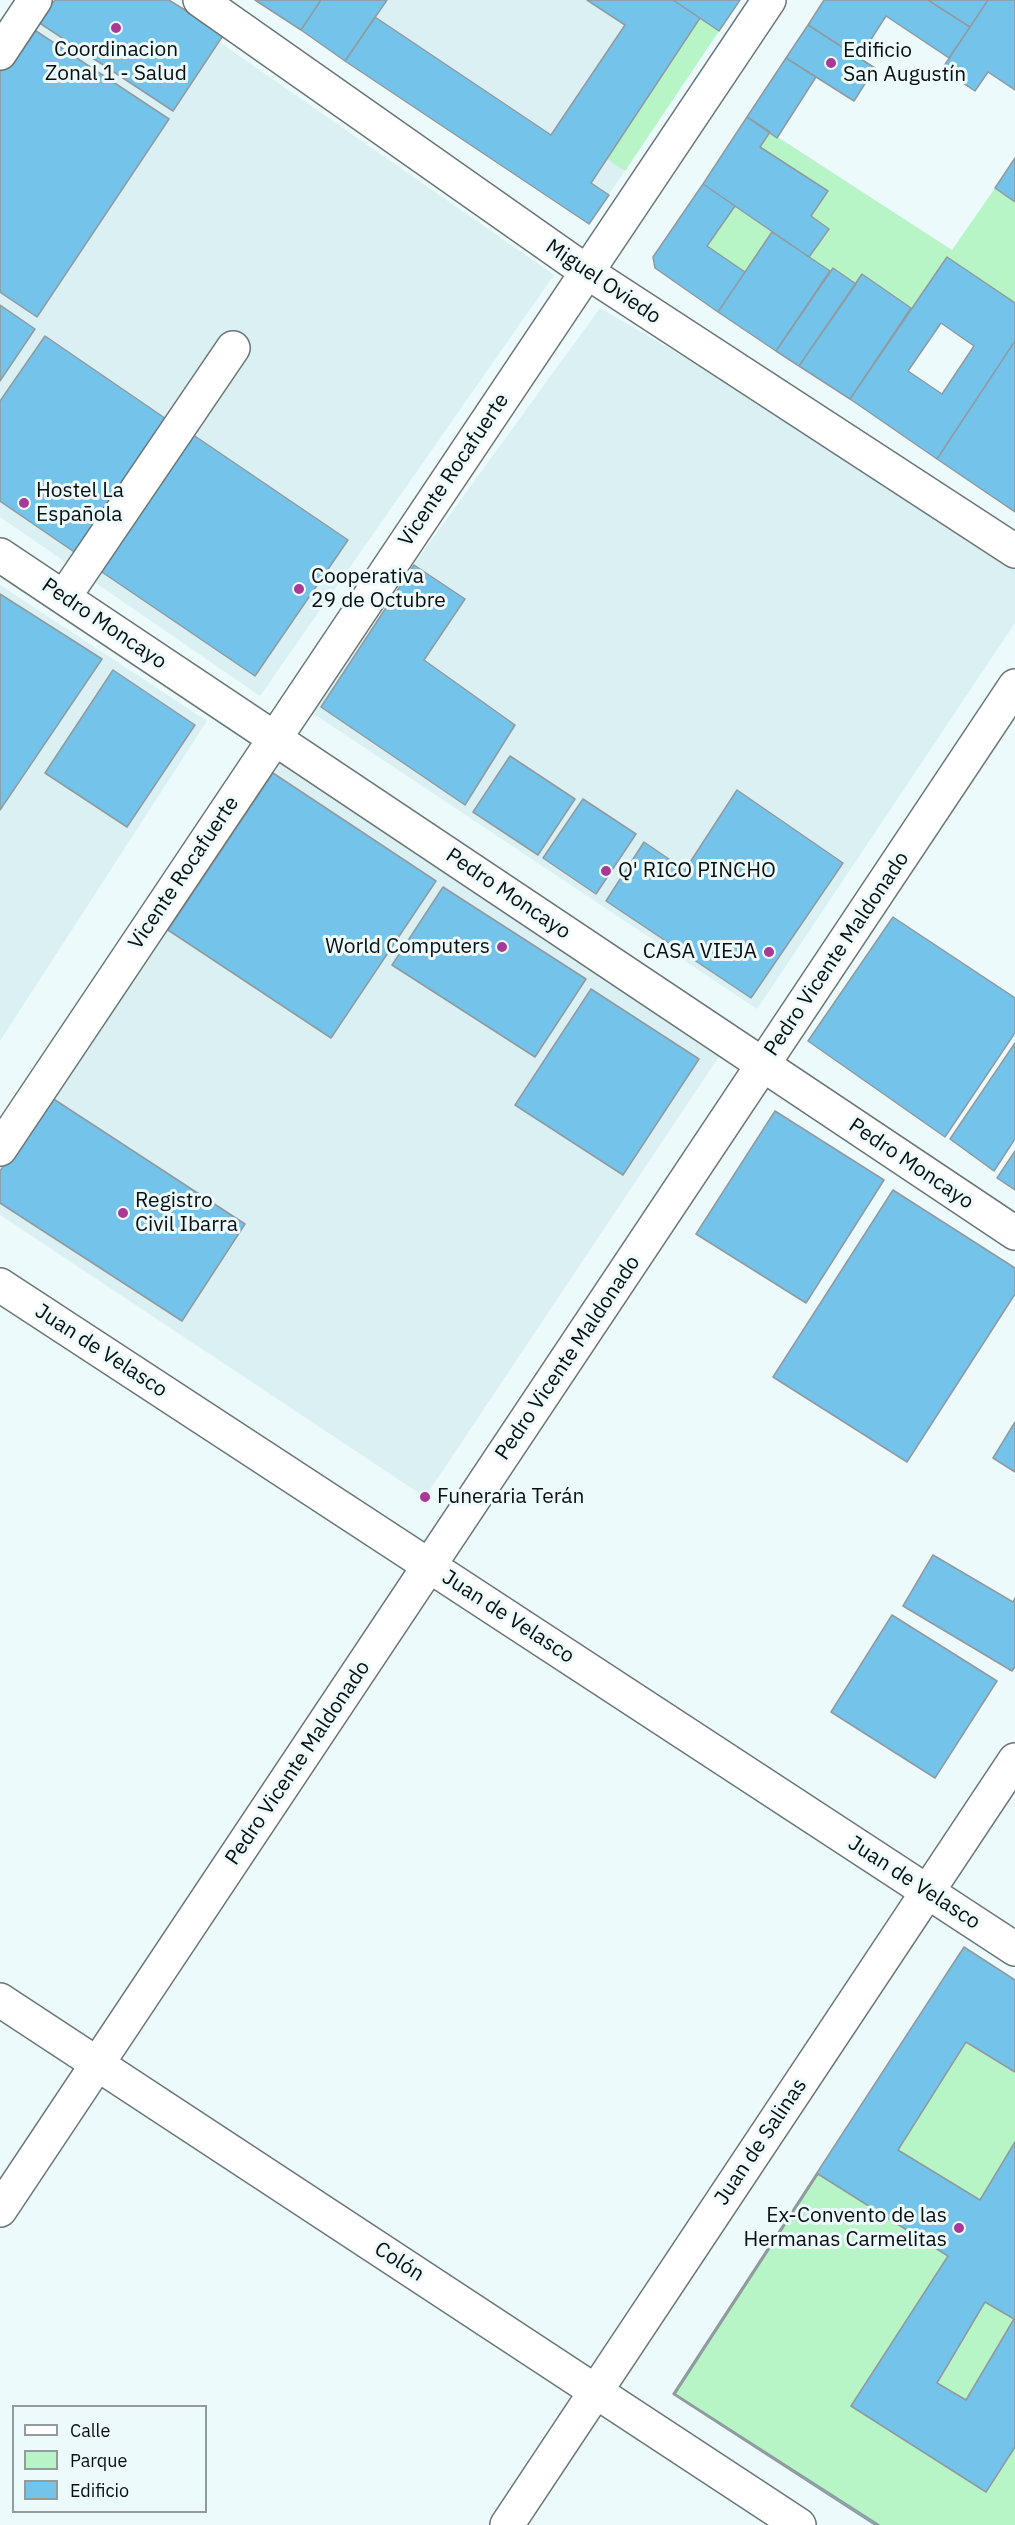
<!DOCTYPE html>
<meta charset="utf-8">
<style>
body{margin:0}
#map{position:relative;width:1015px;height:2525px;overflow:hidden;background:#edfafc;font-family:"IBM Plex Sans",sans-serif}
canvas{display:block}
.legend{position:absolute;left:12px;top:2405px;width:195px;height:108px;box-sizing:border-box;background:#edfafc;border:2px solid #929c9d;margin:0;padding:8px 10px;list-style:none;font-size:18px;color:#090e0e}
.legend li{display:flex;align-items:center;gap:12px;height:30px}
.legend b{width:30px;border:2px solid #929c9d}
</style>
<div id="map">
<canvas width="1015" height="2525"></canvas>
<ul class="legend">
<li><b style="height:8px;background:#fff"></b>Calle</li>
<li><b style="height:16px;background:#b7f5c7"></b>Parque</li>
<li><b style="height:16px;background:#74c3ea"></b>Edificio</li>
</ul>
</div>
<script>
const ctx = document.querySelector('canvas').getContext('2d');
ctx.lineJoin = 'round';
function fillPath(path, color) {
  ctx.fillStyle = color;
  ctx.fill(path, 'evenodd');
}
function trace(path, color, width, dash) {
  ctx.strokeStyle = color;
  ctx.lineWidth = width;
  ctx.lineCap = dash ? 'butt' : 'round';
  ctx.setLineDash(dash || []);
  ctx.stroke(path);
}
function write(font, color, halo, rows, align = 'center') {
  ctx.font = font + ' "IBM Plex Sans",sans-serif';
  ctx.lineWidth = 6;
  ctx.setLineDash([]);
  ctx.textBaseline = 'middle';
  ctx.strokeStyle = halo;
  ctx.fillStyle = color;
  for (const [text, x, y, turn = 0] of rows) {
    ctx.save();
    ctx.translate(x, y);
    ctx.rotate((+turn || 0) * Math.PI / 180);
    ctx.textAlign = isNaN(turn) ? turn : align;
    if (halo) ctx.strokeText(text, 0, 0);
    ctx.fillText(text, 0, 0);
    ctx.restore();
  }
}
fillPath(new Path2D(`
 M58,0H159L554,275L260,696L0,517V79Z
 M387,0H740L589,224L345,61Z
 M600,308L1015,550V623L757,1009L308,710Z
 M0,585L207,721L0,1041Z
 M271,758L720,1055L425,1497L0,1215V1164Z`), '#daf0f2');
fillPath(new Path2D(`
 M700,18L719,31L625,171L607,159Z
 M770,132L952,250L995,188L1015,202V303L948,258L911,308L863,274L856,284L833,268L830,271L809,257L829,229L811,216L828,191L760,147Z
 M735,206L772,232L745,272L707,246Z
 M966,2042L1015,2072V2142L980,2200L898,2150Z
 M818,2174L948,2256L852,2406L986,2492L1015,2447V2525H879L675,2394Z
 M985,2302L1014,2319L966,2400L937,2383Z`), '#b7f5c7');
const building = new Path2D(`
 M55,0H169L224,34L173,111L38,22Z
 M255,0H321L301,30Z
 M321,0H387L345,61L301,30Z
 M587,0H673L700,18L591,183L609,195L589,224L345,61L375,17L551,135L625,25Z
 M673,0H740L719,31Z
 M824,0H928L970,27L949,58L886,16L859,58L808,25Z
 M928,0H988L970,27Z
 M988,0H1015V90L988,72L975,91L942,69Z
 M808,25L875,68L854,101L786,58Z
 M30,27L169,119L37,317L0,292V72Z
 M786,58L816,77L777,138L747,117Z
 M747,117L770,132L760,147L828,191L811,216L829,229L809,257L703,184Z
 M1015,158V202L995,188Z
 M703,184L735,206L707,246L745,272L718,312L655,268L653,257Z
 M772,232L830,271L776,351L718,312Z
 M947,257L1015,303V341L937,459L850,399ZM941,323L974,346L942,394L908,371Z
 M833,268L856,284L799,366L776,351Z
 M862,274L911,308L850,399L799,366Z
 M0,305L35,329L0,381Z
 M45,336L175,425L83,558L0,501V401Z
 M1015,341V512L937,459Z
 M186,430L348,540L255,676L93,566Z
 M414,565L465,599L424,660L515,725L465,805L321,707Z
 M0,594L102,659L0,810Z
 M113,670L195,725L127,827L45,773Z
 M510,756L575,799L538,855L473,812Z
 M273,773L436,881L331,1038L168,930Z
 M737,790L843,863L751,998L606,901L644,842L685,870Z
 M583,799L636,834L596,894L543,858Z
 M443,887L586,979L535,1057L392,965Z
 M893,917L1015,998V1033L945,1137L808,1041Z
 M591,989L699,1059L623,1175L515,1105Z
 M1015,1043V1139L994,1171L950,1139Z
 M49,1096L245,1224L182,1321L0,1203V1171Z
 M775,1111L884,1180L806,1303L696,1234Z
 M1015,1151V1190L997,1178Z
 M893,1190L1015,1268V1294L907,1462L773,1377Z
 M1015,1422V1472L993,1458Z
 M933,1555L1013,1602L1015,1598V1667L1012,1671L903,1606Z
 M892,1615L997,1681L935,1778L831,1712Z
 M964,1947L1015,1980V2072L966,2042L898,2150L980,2200L1015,2142V2447L986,2492L851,2406L948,2256L818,2174L675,2394L879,2525H875L673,2394ZM985,2302L1014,2319L966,2400L937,2383Z`);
fillPath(building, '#74c3ea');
trace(building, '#909a9f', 1.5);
const minor = new Path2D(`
 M200,0L587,272L1015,551
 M0,53L35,0
 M0,555L1015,1233
 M64,597L233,348
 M0,1149L769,0
 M0,1285L1015,1949
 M0,2000L799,2525
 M0,2210L1015,686
 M507,2525L1015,1760`);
trace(minor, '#697576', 36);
trace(minor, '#fff', 33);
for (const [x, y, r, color] of [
 [116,28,6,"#aa3996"],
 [831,63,6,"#aa3996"],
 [24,503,6,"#aa3996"],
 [299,589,6,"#aa3996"],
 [606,871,6,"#aa3996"],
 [502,947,6,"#aa3996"],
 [769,952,6,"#aa3996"],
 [123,1213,6,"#aa3996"],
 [425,1497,6,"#aa3996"],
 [959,2228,6,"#aa3996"]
]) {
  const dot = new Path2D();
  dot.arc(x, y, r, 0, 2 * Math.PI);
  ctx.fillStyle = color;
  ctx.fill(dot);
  trace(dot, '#edfafc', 2);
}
write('21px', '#090e0e', '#edfafc', [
 ["Coordinacion",116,50,"center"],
 ["Zonal 1 - Salud",116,74,"center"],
 ["Edificio",843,51],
 ["San Augustín",843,75],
 ["Hostel La",36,491],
 ["Española",36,515],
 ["Cooperativa",311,577],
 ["29 de Octubre",311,601],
 ["Q' RICO PINCHO",618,871],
 ["World Computers",490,947,"right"],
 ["CASA VIEJA",757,952,"right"],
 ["Registro",135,1201],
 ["Civil Ibarra",135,1225],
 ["Funeraria Terán",437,1497],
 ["Ex-Convento de las",947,2216,"right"],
 ["Hermanas Carmelitas",947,2240,"right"]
], 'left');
write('21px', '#090e0e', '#edfafc', [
 ["Miguel Oviedo",603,282,34],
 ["Vicente Rocafuerte",454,470,-56],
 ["Pedro Moncayo",104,624,34],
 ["Vicente Rocafuerte",184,873,-56],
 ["Pedro Moncayo",508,894,34],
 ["Pedro Vicente Maldonado",837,954,-56],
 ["Pedro Moncayo",911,1164,34],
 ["Juan de Velasco",101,1351,33],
 ["Pedro Vicente Maldonado",568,1358,-56],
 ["Juan de Velasco",508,1617,33],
 ["Pedro Vicente Maldonado",298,1763,-56],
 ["Juan de Velasco",914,1883,33],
 ["Juan de Salinas",761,2142,-56],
 ["Colón",399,2262,33]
]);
</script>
